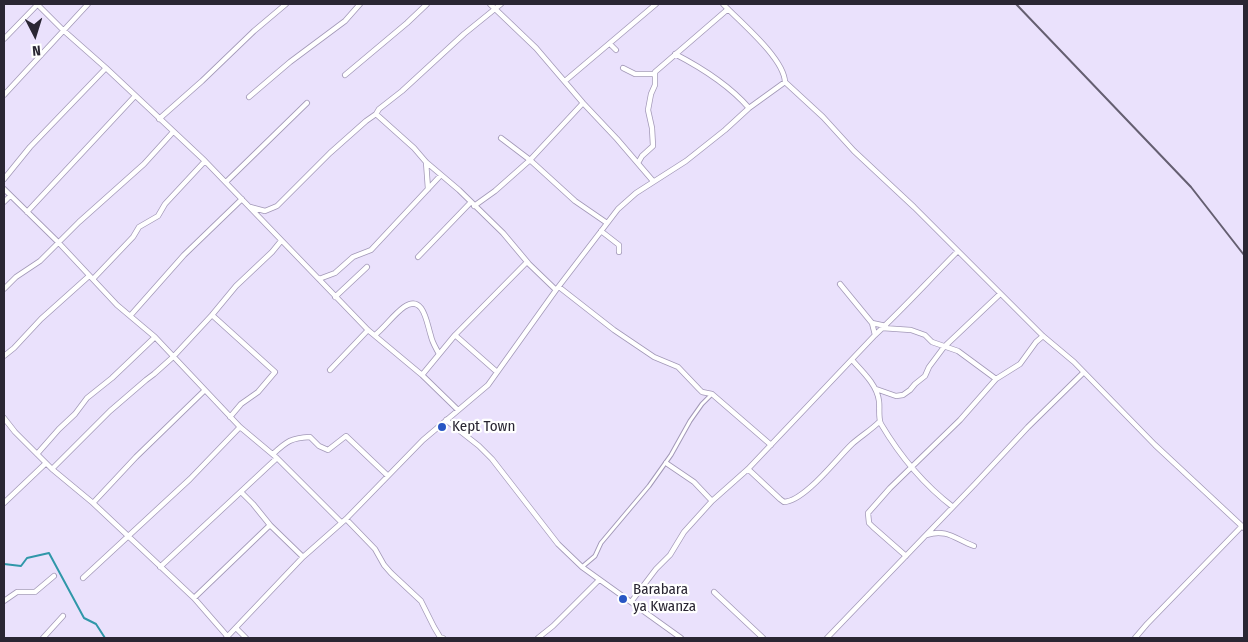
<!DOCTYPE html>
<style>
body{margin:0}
#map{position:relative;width:1248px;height:642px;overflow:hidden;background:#eae1fc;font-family:"Fira Sans Condensed",sans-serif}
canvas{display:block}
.frame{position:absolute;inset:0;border:5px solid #2a2633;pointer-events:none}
.north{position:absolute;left:10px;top:10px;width:50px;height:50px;-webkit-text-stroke:4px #fff;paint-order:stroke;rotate:175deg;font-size:14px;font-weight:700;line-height:20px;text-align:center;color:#2a2633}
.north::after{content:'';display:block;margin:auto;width:18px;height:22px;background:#2a2633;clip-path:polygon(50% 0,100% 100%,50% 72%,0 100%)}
</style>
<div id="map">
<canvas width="1248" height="642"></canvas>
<div class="frame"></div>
<div class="north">N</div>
</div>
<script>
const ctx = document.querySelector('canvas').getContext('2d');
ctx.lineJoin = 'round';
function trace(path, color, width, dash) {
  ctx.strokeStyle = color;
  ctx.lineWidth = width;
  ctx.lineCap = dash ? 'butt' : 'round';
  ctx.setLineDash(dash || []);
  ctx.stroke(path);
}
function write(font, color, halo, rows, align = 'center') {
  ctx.font = font + ' "Fira Sans Condensed",sans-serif';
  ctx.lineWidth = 4.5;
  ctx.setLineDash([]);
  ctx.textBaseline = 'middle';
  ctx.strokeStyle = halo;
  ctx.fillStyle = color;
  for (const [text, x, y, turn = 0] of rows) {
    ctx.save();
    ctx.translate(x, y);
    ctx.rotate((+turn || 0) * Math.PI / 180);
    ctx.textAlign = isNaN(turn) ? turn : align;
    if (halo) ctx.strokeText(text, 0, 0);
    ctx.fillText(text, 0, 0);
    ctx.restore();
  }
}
trace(new Path2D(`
 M4,564L21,566L27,558L49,553L84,618L96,624L105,638`), '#3097a9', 2);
const pedestrian = new Path2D(`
 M582,567L595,556L601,543L649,486L671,455L690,421L702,404L712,394`);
const minor = new Path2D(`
 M37,4L63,30L106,68L205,161L368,330L422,375L458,410
 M490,4L536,48L583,103L617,139L653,181
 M723,4C740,22 784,58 785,82L823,117L854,151L914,207L1043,336L1074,362L1155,445L1244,528
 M4,39L38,4
 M610,44L616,50
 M675,54C702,68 729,85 749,108
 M623,68L635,74H654
 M345,75L407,23L427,4
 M565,81L656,4
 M4,95L88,4
 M249,97L290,62L345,21L360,4
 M376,114L414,148L426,162L459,190L503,233L529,264L556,290
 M159,119L202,81L254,31L286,4
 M501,138L530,160L575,201L607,223
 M426,162L428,189
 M638,163L642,156L653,146L652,128L648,110L651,94L655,85V72L728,9
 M4,179L30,147L106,68
 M226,182L307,103
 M4,189L58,242L117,305L155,337L240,427L277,458L341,522
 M4,202L10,196
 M474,206L495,191L530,160L583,103
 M250,207L265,211L277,206L330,153L366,121L376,114L379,109L402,91L464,34L501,4
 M27,212L135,96
 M601,231L619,245V252
 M418,257L471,202
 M93,279L133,237L139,227L158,216L165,204L205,161
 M319,279L335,273L353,257L371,250L441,175
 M840,284L872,323L875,335
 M559,287L614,330L654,357L678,367L699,389L702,392L712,394L771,445
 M4,289L16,277L40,261L79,222L144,164L173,132
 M335,297L367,267
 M212,315L275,372L258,392L241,404L230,417
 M130,316L184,255L242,199
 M872,323L886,326
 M882,328L911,330L925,335L932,342L958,351L996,379
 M375,335C385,327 393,315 404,307C424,293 427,325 431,336C432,342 436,348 439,354
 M455,335L497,372
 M4,356L14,348L41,319L89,276
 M852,360C863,372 877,385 879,401C880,408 878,418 881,424C900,456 923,484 953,507
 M330,370L368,330
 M422,375L455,335L527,262
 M876,389L896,396L903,395L910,390L915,384L925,376L929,367L944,347L1000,294
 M4,418L15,432L52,469L93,503L194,598L228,637
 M446,420L479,446L492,459L558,544L582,567L681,638
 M37,454L59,429L75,414L87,398L112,378L155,337
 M273,454C287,441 291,438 310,437L319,446L328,450L346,436L388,476
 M666,463L694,482L712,501
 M52,469L110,411L146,380L154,374L173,357L212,315L236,286L272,252L281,241
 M748,469L780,499L784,502C805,501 837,458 852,444C861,436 871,430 879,422
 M241,492L253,504L270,525
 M4,503L46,463
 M93,503L136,457L204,391
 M346,519L375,549L384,565L391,573L421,601L434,627L440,637L443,638
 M927,535C946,528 957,540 974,546
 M906,556L873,527L869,523L868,513L890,488L960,420L996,379L1020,364L1036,342L1043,336
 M160,567L277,458
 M83,578L190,479L240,427
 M714,592L763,638
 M194,598L270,525L303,557
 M4,601L17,592H35L54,576
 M631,602L656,569L670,555L684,532L712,501L748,469L875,335C903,309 930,279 958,251
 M236,628L246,638
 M43,638L63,616
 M226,638L303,557L346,519L423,440L488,385L556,290L618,209L636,193L686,161L725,130L749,108L785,82
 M538,638L553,626L599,580
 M827,638L975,484L1028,427L1083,373
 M1135,638L1147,624L1242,526`);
trace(pedestrian, '#a298b7', 5);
trace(minor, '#a298b7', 6);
trace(pedestrian, '#fff', 3);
trace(minor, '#fff', 4.5);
trace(new Path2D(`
 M1016,4L1191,187L1244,255`), '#655f71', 2);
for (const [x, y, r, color] of [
 [442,427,5,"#2856c4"],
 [623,599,5,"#2856c4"]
]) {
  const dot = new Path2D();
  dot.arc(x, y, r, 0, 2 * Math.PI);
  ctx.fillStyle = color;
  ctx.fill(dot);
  trace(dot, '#fff', 2);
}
write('15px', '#2a2633', '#fff', [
 ["Kept Town",452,427],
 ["Barabara",633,590],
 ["ya Kwanza",633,607]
], 'left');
</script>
